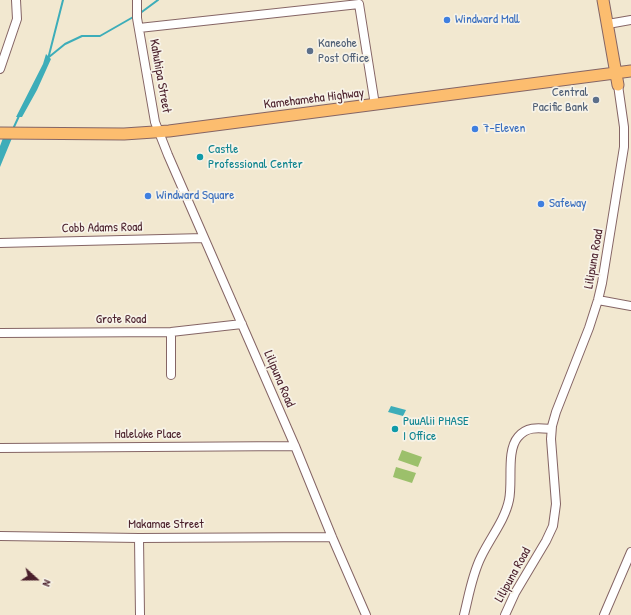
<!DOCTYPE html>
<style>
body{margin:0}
#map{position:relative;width:631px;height:615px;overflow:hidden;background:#f2e8d0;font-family:"Patrick Hand",sans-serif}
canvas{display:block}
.north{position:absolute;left:16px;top:559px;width:40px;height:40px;-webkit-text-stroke:3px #f7f3e8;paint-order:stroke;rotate:111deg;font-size:11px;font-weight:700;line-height:16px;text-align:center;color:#4a1f2b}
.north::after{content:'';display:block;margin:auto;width:14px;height:18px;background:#4a1f2b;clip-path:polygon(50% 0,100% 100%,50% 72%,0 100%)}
</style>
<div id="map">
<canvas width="631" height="615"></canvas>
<div class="north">N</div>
</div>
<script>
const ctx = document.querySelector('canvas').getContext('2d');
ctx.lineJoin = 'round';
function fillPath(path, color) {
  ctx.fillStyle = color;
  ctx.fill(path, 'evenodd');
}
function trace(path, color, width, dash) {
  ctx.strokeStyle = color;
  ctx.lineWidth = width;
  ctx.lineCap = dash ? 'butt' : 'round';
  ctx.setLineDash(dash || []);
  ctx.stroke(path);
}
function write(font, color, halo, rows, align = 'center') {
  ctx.font = font + ' "Patrick Hand",sans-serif';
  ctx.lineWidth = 3.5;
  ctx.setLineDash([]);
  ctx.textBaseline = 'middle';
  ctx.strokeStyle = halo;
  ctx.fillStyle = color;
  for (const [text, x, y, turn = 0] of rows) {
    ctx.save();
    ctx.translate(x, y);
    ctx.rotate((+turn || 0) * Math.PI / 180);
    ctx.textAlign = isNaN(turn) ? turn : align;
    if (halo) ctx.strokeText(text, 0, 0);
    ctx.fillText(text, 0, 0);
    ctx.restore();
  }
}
fillPath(new Path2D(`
 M402,450L422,457L418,467L398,460Z
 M396,467L416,473L412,483L393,477Z`), '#9cc06b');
fillPath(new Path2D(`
 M46,54L51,59L37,90L22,117H16L43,64Z
 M3,138H12L0,167V146Z
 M391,406L406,410L403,416L388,412Z`), '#3dadb9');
trace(new Path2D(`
 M139,14L158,0
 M49,57L65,44L82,36H100L135,16
 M48,59L63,0
 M13,129L19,116`), '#3dadb9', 2);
const minor = new Path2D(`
 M137,0V18L155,122L168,155L295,446L332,537L366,615
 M608,24L631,20
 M139,28L359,4L375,105
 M0,69L17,19L16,0
 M0,243L204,238
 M598,300L631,306
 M171,332V375
 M0,333L171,332L242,324
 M0,448L295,446
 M0,536L139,538L332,537
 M139,538L140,615
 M464,615C469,595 472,575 481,557C490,538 505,520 509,500C513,482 506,451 518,437C527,426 539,428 551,429
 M505,615L515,593L546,541L553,526L556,504L551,439L552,426L556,412L589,328L598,300L602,283L624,147V127L618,85
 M604,615L631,552`);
const major = new Path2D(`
 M603,0L618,85
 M0,133L124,134L169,131L631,71`);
trace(minor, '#856565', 10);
trace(major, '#856565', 13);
trace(minor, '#fff', 8);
trace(major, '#fcbd6f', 11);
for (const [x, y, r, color] of [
 [447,20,4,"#3f7fe0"],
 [310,51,4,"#5c6f8a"],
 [596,100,4,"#5c6f8a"],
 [475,129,4,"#3f7fe0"],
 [200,157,4,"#0f9aa8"],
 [148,196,4,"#3f7fe0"],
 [541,204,4,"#3f7fe0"],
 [395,429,4,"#0f9aa8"]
]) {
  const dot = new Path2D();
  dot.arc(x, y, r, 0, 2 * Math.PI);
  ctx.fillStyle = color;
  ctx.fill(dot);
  trace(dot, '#f7f3e8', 1.5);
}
write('13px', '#366cbe', '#f7f3e8', [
 ["Windward Mall",455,20],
 ["7-Eleven",483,129],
 ["Windward Square",156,196],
 ["Safeway",549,204]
], 'left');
write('13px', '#4e5e75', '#f7f3e8', [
 ["Kaneohe",318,44],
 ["Post Office",318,59],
 ["Central",588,93,"right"],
 ["Pacific Bank",588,108,"right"]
], 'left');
write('13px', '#4a1f2b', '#f7f3e8', [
 ["Kahuhipa Street",160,76,80],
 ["Kamehameha Highway",314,99,-7],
 ["Cobb Adams Road",102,228,-1],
 ["Lilipuna Road",594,259,-80],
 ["Grote Road",121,320],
 ["Lilipuna Road",279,379,67],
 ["Haleloke Place",148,435],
 ["Makamae Street",166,525],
 ["Lilipuna Road",513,575,-61]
]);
write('13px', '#0d838f', '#f7f3e8', [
 ["Castle",208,150],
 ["Professional Center",208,165],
 ["PuuAlii PHASE",403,422],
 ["I Office",403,437]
], 'left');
</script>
